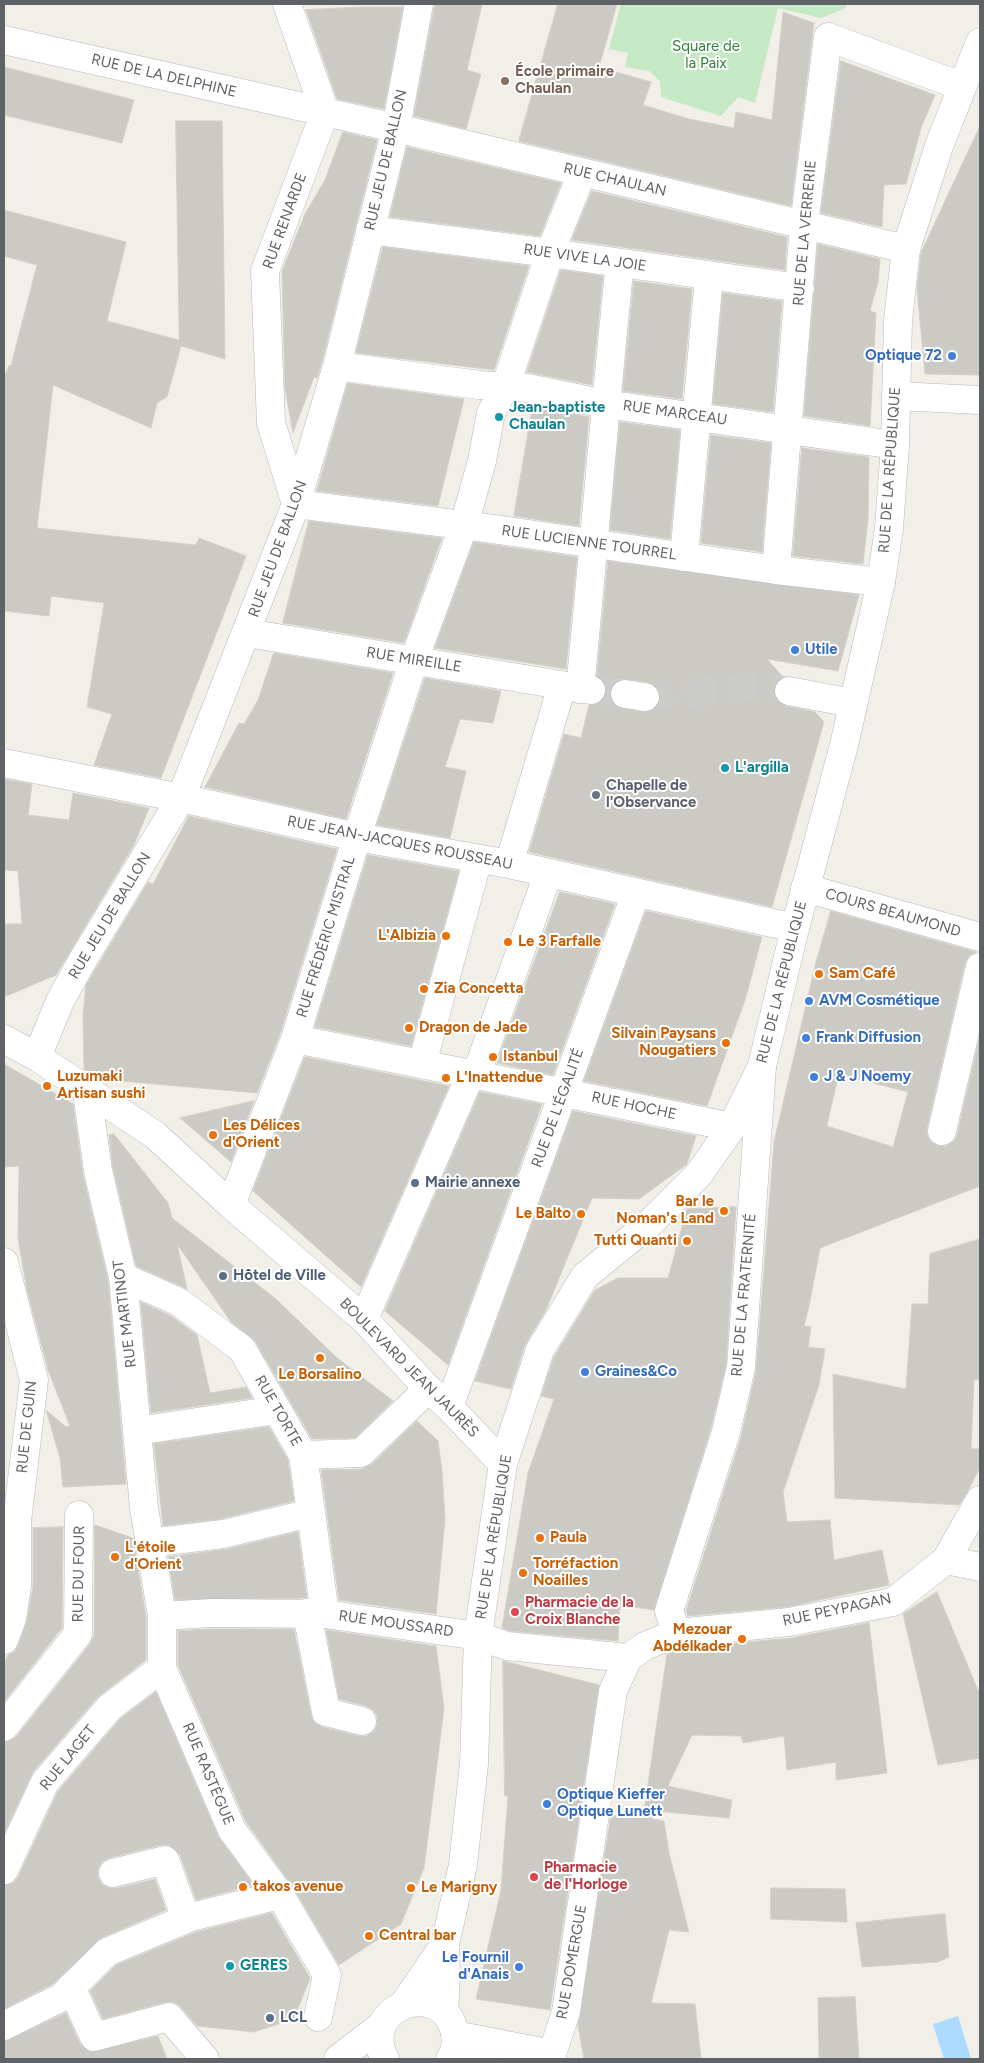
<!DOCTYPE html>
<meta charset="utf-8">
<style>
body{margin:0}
#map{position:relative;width:984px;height:2063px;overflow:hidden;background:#f1efe8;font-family:Figtree,sans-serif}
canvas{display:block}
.frame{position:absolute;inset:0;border:5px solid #5f6368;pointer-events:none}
</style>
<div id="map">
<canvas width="984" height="2063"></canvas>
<div class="frame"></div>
</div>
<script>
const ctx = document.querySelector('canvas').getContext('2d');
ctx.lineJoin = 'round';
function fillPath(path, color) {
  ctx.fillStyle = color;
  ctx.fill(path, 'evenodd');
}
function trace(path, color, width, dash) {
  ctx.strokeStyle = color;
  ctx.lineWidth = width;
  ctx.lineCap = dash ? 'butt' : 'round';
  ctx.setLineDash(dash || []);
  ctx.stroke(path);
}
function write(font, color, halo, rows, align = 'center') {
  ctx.font = font + ' Figtree,sans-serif';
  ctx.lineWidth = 4;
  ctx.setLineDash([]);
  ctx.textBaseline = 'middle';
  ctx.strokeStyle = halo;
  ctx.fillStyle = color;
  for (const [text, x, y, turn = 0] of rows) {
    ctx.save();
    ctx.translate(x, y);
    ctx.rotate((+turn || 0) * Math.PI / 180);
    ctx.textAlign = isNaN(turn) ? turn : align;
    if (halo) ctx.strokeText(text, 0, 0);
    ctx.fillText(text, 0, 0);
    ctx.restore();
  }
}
fillPath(new Path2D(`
 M621,4H846V8L821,18L778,8L755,103L738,97L721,116L661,97L660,81L649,71L625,67L628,53L609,49Z`), '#c5e8c5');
fillPath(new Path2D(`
 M958,2016L971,2059H944L933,2024Z`), '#aadaff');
const building = new Path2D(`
 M435,4H482L467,70L481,74L466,129L414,116Z
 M558,4H617L599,67L651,82L643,105L689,119L734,128L736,112L772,120L783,12L814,23L791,206L519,141Z
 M360,7H403L384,109L337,99L306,10Z
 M841,61L935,95L921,128L906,184L884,185L882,227L821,213Z
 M4,67L134,100L122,143L4,115Z
 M176,121H222L225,359L181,346L167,397L157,403L151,428L53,385L37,528L196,545L199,538L246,556L161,778L94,765L112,714L87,707L104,603L51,596L49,616L4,611V379L9,365L11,366L37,265L4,256V210L126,242L107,321L179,340Z
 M980,126V375L925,374L917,289L921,253Z
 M343,132L377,140L322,362L317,378L314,377L293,433L285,388L282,271L305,214L325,180Z
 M407,147L561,183L540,236L390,217Z
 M592,191L787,237L785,270L572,240Z
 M818,244L880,259L878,282L870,311L876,313L870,426L804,416Z
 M383,247L529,266L494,370L356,353Z
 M561,270L603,276L592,385L527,372Z
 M634,281L692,289L682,399L623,391Z
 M723,293L782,301L773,412L713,404Z
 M348,383L464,399L438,506L317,491Z
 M533,405L589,417L579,526L514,516Z
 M620,422L680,430L670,539L610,530Z
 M711,435L771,443L762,552L701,543Z
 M802,448L869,457L868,519L863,564L793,556Z
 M309,521L442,538L404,643L283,623Z
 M474,542L577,557L566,669L435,648Z
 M608,561L859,595L838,671L767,659L783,677L777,681L774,689V697L778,702L786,706L815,712L824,722L772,907L529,852L564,734L581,738L589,705L597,704L603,700L606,693L605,684L597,676ZM620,679L647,682L654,685L660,692V699L657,706L651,711L643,712L616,706L611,700L610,692L613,684Z
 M274,653L393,673L346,819L205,787L239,723L244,724L258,700Z
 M425,678L501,691L493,723L460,719L445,767L466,771L450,838L377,825Z
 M4,779L32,784L28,815L69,820L73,793L149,808L134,845L56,975L4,997V924H22L18,871L4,870Z
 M189,816L337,849L280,1034L257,1093L98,1079L84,1069L83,1014L86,985L148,882L153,884Z
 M368,855L459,871L411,1046L315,1027Z
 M560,892L615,904L553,1075L497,1063Z
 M646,911L762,937L745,1000L707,1106L584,1081Z
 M831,911L976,952L969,956L965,963L927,1128V1135L931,1142L938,1146H946L954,1141L957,1135L980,1035V1186L820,1248L810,1301L808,1302H810L804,1326L811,1327L808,1347L825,1349L819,1385L783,1492L787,1522L830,1520L834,1560L882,1550L889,1585L787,1607L688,1616L686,1611L741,1437L756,1371L774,1142L816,962ZM839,1074L908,1092L893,1147L827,1126Z
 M305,1057L449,1086L361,1287L253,1191Z
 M4,1064L73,1104L83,1175L108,1280L126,1484L63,1487L60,1458L46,1410L66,1427L70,1426L48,1370L27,1290L18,1239L19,1166L4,1167Z
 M480,1092L542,1104L448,1365L385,1311Z
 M254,1101L231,1162L180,1118Z
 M573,1111L696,1136L687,1164L639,1199L592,1198L546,1310L525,1345L511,1389L475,1381Z
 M114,1134L168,1203L172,1218L276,1299L336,1357L393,1401L355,1438L312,1439L255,1341L231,1322L177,1244L187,1289L136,1266L113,1168L109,1135Z
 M736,1207L726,1365L711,1428L654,1610L620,1605L618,1641L510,1631L502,1628L528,1473L554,1399L541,1396L554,1357L595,1290L618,1278H668L687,1209Z
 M980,1239V1379L974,1380L971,1449H980V1467L968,1491L959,1505L835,1498L833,1374L906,1389L912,1304H928L930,1254Z
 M141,1302L171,1316L197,1335L210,1393L246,1387L252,1398L151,1413Z
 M417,1421L438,1441L442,1471L445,1519L436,1614L339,1600L321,1470L362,1469L371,1465Z
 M269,1427L288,1460L294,1501L220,1519L163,1526L154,1444Z
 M95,1525L133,1538L146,1617V1660L98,1697L33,1772L4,1834V1742L16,1737L90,1644L94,1635Z
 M63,1527L62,1628L4,1702V1665L8,1655L14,1652L18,1646L27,1621L33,1586V1528Z
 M298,1532L307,1598L175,1600L168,1557L227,1549Z
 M937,1592L980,1695V1758L938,1765L903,1614Z
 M869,1623L887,1773L836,1780V1762L787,1770L784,1736L743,1743L741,1736L692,1735L668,1786L732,1800L729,1818L656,1811L652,1819L664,1821L669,1853L689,1932L669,1930L651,2003L695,2004L701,2059H584L578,2026L611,1815L643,1818L667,1654L681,1648L791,1638Z
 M212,1629H294L311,1715L314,1722L322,1727L359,1736H367L374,1731L377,1724V1716L373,1710L366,1706L339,1699L326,1630L436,1646L444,1708L424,1868L401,1924L339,1965L293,1887L246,1822L178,1665V1631Z
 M503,1661L599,1685L550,2010L476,1999L501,1890L508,1796H505Z
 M156,1692L218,1836L254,1885L196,1900L180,1855L169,1845H161L109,1858L102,1862L98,1869V1877L102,1884L109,1888H117L155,1879L166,1910L101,1938L53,1984L4,2009V1885L13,1883L18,1877L58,1791L121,1718Z
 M771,1888L845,1889L847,1922L771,1919Z
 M272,1913L310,1978L294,2019L254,2032L197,2026L180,2006L173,2002H166L103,2019L90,1991L116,1965L196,1932Z
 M945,1914L949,1957L938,1962L862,1967L856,1923Z
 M855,1997L859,2059H819L818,1998Z
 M66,2013L80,2044L90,2052L158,2036L167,2059H4V2042Z`);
fillPath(building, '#cccac5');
trace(building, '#d6d1c6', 1);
trace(new Path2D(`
 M591,690L625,694
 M645,697L762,686L789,691`), '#ccccc8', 28, [28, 14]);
const lane = new Path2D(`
 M455,2046L488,2059`);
const street = new Path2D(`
 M287,4L325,112L265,271L271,423L296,504
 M4,40L396,128L906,249
 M370,230L550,253L800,288
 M337,366L479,385L528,388L605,404L895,445
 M896,396L980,400
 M296,504L486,528L776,570L881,582
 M684,557L709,276
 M776,570L804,225L828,37L961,86
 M247,633L591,690
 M580,689C594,547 605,405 620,263
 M789,691L852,703
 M625,694L645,697
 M4,763L181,798L357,837L509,864L795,928
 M509,864L562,686
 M805,888L980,937
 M4,1039L37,1057L155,1135L231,1205L364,1319L428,1389L449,1407L503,1464
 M295,1039L471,1074
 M37,1057L60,1001L81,963L181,798L296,504L337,366L396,128L419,4
 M422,1064L478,859
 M476,1075L548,874
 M87,1092L98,1171L123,1277L144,1508L162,1616V1668L232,1830L280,1895L327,1975L318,2017
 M942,1131L980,967
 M231,1205L295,1039L357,837L414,660L464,525L482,461L491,413L506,385L550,253L582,173
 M4,1262L34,1380L17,1521V1586L12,1619L4,1640
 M123,1277L179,1302L242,1349L303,1455L325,1614
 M364,1319L471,1074L732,1127
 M449,1407L636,893
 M137,1431L277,1410
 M303,1455L361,1453L428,1389
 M150,1543L223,1534L311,1513
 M946,1560L980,1567
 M307,1613L326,1712L362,1721
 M162,1616L212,1613L325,1614L478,1636L507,1646L628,1658
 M677,1633L669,1611L726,1432L741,1367L762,1066
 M4,1727L78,1634L79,1515
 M4,1870L45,1782L110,1707L162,1668
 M113,1873L165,1860L186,1919
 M71,1987L94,2037L169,2017L205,2059
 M4,2026L62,1997L107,1952L191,1917L280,1895
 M455,2035L552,2054
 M552,2054L566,2012L613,1691L628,1658L645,1646L677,1633L789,1622L893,1602L946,1560L980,1500`);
const secondary = new Path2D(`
 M404,2004L445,1944
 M444,2012L446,1977L445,1944L463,1865L474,1764L478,1636L503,1464L540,1350L585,1276L649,1224L699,1174L732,1127L762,1066L795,928L844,745L881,582L889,528L895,445L898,321L906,249L939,146L980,42
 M338,2059L382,2025
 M385,2059C358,2007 439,1978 454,2029C457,2040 456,2050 450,2059`);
trace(lane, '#b5b8bc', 21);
trace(street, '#b5b8bc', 29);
trace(secondary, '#b6babf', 29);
trace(lane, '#fff', 19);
trace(street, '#fff', 28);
trace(secondary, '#fff', 28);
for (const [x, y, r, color] of [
 [505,81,5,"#8d6e63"],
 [952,356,5,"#3f7fe0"],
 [499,417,5,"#0f9aa8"],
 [795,650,5,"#3f7fe0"],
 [725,768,5,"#0f9aa8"],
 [596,795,5,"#6b7280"],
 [446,936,5,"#e8710a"],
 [508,942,5,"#e8710a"],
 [819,974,5,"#e8710a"],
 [424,989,5,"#e8710a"],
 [809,1001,5,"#3f7fe0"],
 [409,1028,5,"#e8710a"],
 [806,1038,5,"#3f7fe0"],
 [726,1043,5,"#e8710a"],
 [493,1057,5,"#e8710a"],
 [814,1077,5,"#3f7fe0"],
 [446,1078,5,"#e8710a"],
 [47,1086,5,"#e8710a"],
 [213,1135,5,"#e8710a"],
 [415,1183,5,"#5c6f8a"],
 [724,1211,5,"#e8710a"],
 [581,1214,5,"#e8710a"],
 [687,1241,5,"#e8710a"],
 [223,1276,5,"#5c6f8a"],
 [320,1358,5,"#e8710a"],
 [585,1372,5,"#3f7fe0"],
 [540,1538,5,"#e8710a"],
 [115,1557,5,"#e8710a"],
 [523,1573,5,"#e8710a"],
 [515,1612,5,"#e0444e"],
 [742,1639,5,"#e8710a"],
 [547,1804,5,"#3f7fe0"],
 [534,1877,5,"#e0444e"],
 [243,1887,5,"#e8710a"],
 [411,1888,5,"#e8710a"],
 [369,1936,5,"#e8710a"],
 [230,1966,5,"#0f9aa8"],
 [519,1967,5,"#3f7fe0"],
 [270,2018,5,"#5c6f8a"]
]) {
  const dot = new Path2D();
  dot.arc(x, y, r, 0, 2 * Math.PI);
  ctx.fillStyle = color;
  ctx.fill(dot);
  trace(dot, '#fff', 2);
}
write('15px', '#348238', '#fff', [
 ["Square de",706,47],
 ["la Paix",706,64]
]);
write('bold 15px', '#785e54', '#fff', [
 ["École primaire",515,72],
 ["Chaulan",515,89]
], 'left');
write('15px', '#5f6368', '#fff', [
 ["RUE DE LA DELPHINE",164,76,13],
 ["RUE JEU DE BALLON",386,160,-77],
 ["RUE CHAULAN",615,180,13],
 ["RUE RENARDE",285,221,-70],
 ["RUE DE LA VERRERIE",805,233,-85],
 ["RUE VIVE LA JOIE",585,258,8],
 ["RUE MARCEAU",675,413,8],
 ["RUE DE LA RÉPUBLIQUE",890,470,-86],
 ["RUE LUCIENNE TOURREL",589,543,8],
 ["RUE JEU DE BALLON",278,549,-70],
 ["RUE MIREILLE",414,660,9],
 ["RUE JEAN-JACQUES ROUSSEAU",400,843,11],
 ["COURS BEAUMOND",893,913,16],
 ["RUE JEU DE BALLON",110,916,-59],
 ["RUE FRÉDÉRIC MISTRAL",326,937,-73],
 ["RUE DE LA RÉPUBLIQUE",782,982,-76],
 ["RUE HOCHE",634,1106,12],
 ["RUE DE L'ÉGALITÉ",558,1108,-70],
 ["RUE DE LA FRATERNITÉ",744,1295,-85],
 ["RUE MARTINOT",125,1314,-97],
 ["BOULEVARD JEAN JAURÈS",409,1368,45],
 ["RUE TORTE",278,1411,60],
 ["RUE DE GUIN",27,1427,-84],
 ["RUE DE LA RÉPUBLIQUE",494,1537,-81],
 ["RUE DU FOUR",79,1574,-89],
 ["RUE PEYPAGAN",837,1610,-12],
 ["RUE MOUSSARD",396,1624,8],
 ["RUE LAGET",68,1758,-51],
 ["RUE RASTÈGUE",208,1774,67],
 ["RUE DOMERGUE",572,1962,-80]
]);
write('bold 15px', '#366cbe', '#fff', [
 ["Optique 72",942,356,"right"],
 ["Utile",805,650],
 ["AVM Cosmétique",819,1001],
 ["Frank Diffusion",816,1038],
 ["J & J Noemy",824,1077],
 ["Graines&Co",595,1372],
 ["Optique Kieffer",557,1795],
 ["Optique Lunett",557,1812],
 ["Le Fournil",509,1958,"right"],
 ["d'Anais",509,1975,"right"]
], 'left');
write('bold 15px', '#0d838f', '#fff', [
 ["Jean-baptiste",509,408],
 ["Chaulan",509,425],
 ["L'argilla",735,768],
 ["GERES",240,1966]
], 'left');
write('bold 15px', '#5b616d', '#fff', [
 ["Chapelle de",606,786],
 ["l'Observance",606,803]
], 'left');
write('bold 15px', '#c56008', '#fff', [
 ["L'Albizia",436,936,"right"],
 ["Le 3 Farfalle",518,942],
 ["Sam Café",829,974],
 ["Zia Concetta",434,989],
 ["Dragon de Jade",419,1028],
 ["Silvain Paysans",716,1034,"right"],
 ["Nougatiers",716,1051,"right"],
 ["Istanbul",503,1057],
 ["Luzumaki",57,1077],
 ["Artisan sushi",57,1094],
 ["L'Inattendue",456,1078],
 ["Les Délices",223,1126],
 ["d'Orient",223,1143],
 ["Bar le",714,1202,"right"],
 ["Noman's Land",714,1219,"right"],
 ["Le Balto",571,1214,"right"],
 ["Tutti Quanti",677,1241,"right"],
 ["Le Borsalino",320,1375,"center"],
 ["Paula",550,1538],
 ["L'étoile",125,1548],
 ["d'Orient",125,1565],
 ["Torréfaction",533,1564],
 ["Noailles",533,1581],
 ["Mezouar",732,1630,"right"],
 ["Abdélkader",732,1647,"right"],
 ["takos avenue",253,1887],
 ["Le Marigny",421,1888],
 ["Central bar",379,1936]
], 'left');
write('bold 15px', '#4e5e75', '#fff', [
 ["Mairie annexe",425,1183],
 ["Hôtel de Ville",233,1276],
 ["LCL",280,2018]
], 'left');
write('bold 15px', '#be3a42', '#fff', [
 ["Pharmacie de la",525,1603],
 ["Croix Blanche",525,1620],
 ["Pharmacie",544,1868],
 ["de l'Horloge",544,1885]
], 'left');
</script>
